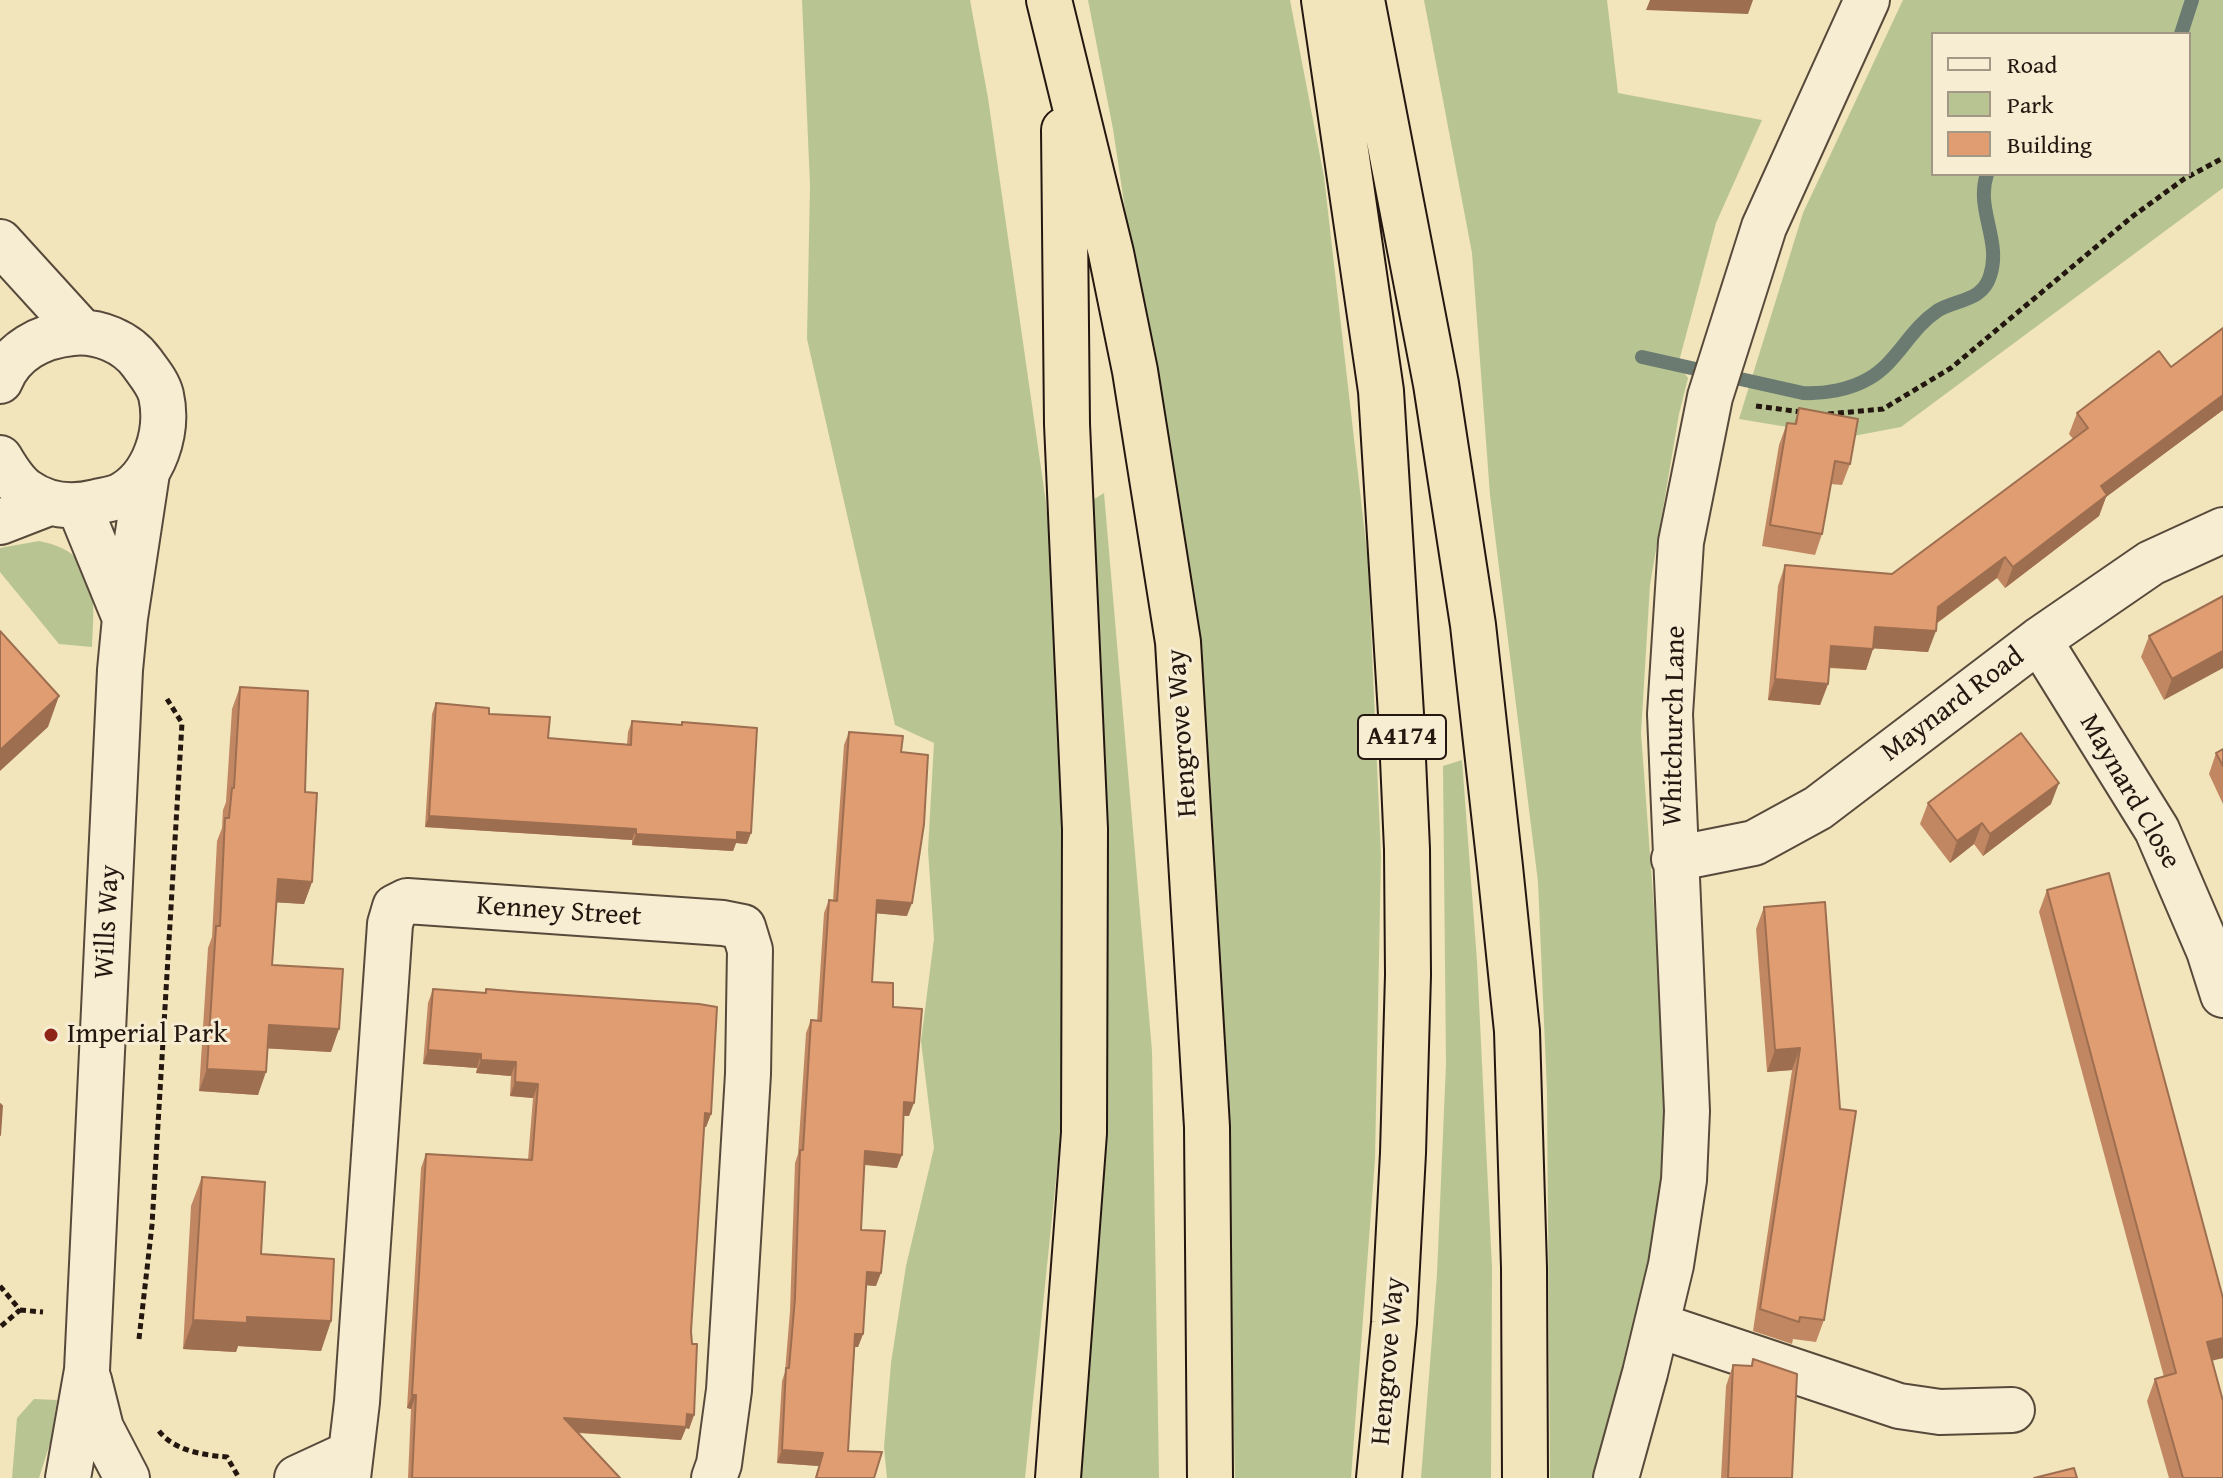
<!DOCTYPE html>
<style>
body{margin:0}
#map{position:relative;width:2223px;height:1478px;overflow:hidden;background:#f2e4bb;font-family:"Gentium Book Plus",serif}
canvas{display:block}
.legend{position:absolute;left:1931px;top:32px;width:260px;height:144px;box-sizing:border-box;background:#f7edd3;border:2px solid #a39785;margin:0;padding:10px 14px;list-style:none;font-size:24px;color:#241710}
.legend li{display:flex;align-items:center;gap:16px;height:40px}
.legend b{width:40px;border:2px solid #a39785}
</style>
<div id="map">
<canvas width="2223" height="1478"></canvas>
<ul class="legend">
<li><b style="height:10px;background:#f7edd3"></b>Road</li>
<li><b style="height:22px;background:#b8c592"></b>Park</li>
<li><b style="height:22px;background:#e09d72"></b>Building</li>
</ul>
</div>
<script>
const ctx = document.querySelector('canvas').getContext('2d');
ctx.lineJoin = 'round';
function fillPath(path, color) {
  ctx.fillStyle = color;
  ctx.fill(path, 'evenodd');
}
function trace(path, color, width, dash) {
  ctx.strokeStyle = color;
  ctx.lineWidth = width;
  ctx.lineCap = dash ? 'butt' : 'round';
  ctx.setLineDash(dash || []);
  ctx.stroke(path);
}
function write(font, color, halo, rows, align = 'center') {
  ctx.font = font + ' "Gentium Book Plus",serif';
  ctx.lineWidth = 6;
  ctx.setLineDash([]);
  ctx.textBaseline = 'middle';
  ctx.strokeStyle = halo;
  ctx.fillStyle = color;
  for (const [text, x, y, turn = 0] of rows) {
    ctx.save();
    ctx.translate(x, y);
    ctx.rotate((+turn || 0) * Math.PI / 180);
    ctx.textAlign = isNaN(turn) ? turn : align;
    if (halo) ctx.strokeText(text, 0, 0);
    ctx.fillText(text, 0, 0);
    ctx.restore();
  }
}
fillPath(new Path2D(`
 M802,0H970L988,98L1046,503L1070,747L1073,1015L1025,1478H887L884,1447L891,1363L906,1266L934,1148L921,1041L934,939L928,850L934,743L895,725L807,339L810,185Z
 M1088,0H1290L1324,177L1368,561L1381,856L1375,1159L1351,1478H1235L1224,1034L1188,628L1113,129Z
 M1424,0H1607L1618,93L1762,120L1716,223L1678,365L1688,378L1679,414L1650,585L1641,733L1666,1070L1665,1158L1655,1237L1601,1478H1550L1547,1092L1538,882L1490,495L1472,253Z
 M1903,0H2223V188L1901,427L1848,437L1739,419L1803,213ZM1933,34H2189V174H1933Z
 M1104,493L1152,1051L1159,1478H1076L1104,1077L1106,766L1091,501Z
 M39,541C99,552 95,597 92,647L59,644L0,572V548Z
 M1462,760L1477,961L1492,1268L1491,1478H1421L1437,1274L1446,1064L1443,766Z
 M34,1399L57,1400L51,1440L39,1478H12L17,1418Z`), '#b8c592');
trace(new Path2D(`
 M2181,34L2192,0
 M1642,357L1803,393C1824,394 1849,390 1868,379C1897,363 1909,330 1937,311C1956,299 1982,302 1990,276C2002,240 1975,210 1987,174`), '#6b7b72', 14);
const minor = new Path2D(`
 M0,242L82,332
 M0,381C12,351 41,336 72,333C98,330 127,342 142,363C149,373 158,383 161,395C169,431 155,478 120,496C113,499 104,500 96,502C72,508 47,506 26,491C15,483 7,470 0,458
 M79,506L124,616
 M0,522L49,503
 M2039,640L2157,830L2209,951L2223,995
 M1674,859L1754,843L1818,808L2039,640L2151,563L2223,530
 M1657,1325L1899,1406L1940,1412L2012,1410
 M89,1380L101,1428L127,1478
 M68,1478L87,1370L120,670L125,618L147,473
 M297,1478L349,1454
 M348,1478L357,1402L390,924L395,907L407,901L723,923L743,927L750,950L748,1074L729,1390L719,1464L714,1478
 M1616,1478L1645,1373L1671,1265L1684,1180L1687,1111L1670,714L1681,542L1710,397L1764,227L1867,0`);
const highway = new Path2D(`
 M1049,0L1111,253L1135,371L1178,642L1207,1127L1210,1478
 M1324,0L1381,391L1401,714L1407,849L1408,975L1403,1153L1394,1323L1379,1478
 M1362,0L1436,384L1473,625L1500,867L1517,1031L1524,1268L1525,1478
 M1058,1478L1084,1133L1085,829L1067,424L1064,130`);
trace(minor, '#584a3b', 48);
trace(highway, '#241710', 48);
trace(new Path2D(`
 M1756,406L1802,412
 M1828,414L1883,409L1951,368L2133,216L2184,179L2223,158
 M0,1286L20,1310L0,1327
 M20,1310L43,1312
 M139,1339L152,1225L182,723L167,699
 M159,1431C174,1451 204,1455 227,1457L239,1478`), '#241710', 5, [6, 4]);
trace(minor, '#f7edd3', 44);
trace(highway, '#f2e4bb', 44);
fillPath(new Path2D(`
 M2223,328V410L2106,497L2099,516L2005,588L1997,578L1936,624L1928,652L1873,648L1866,670L1829,668L1828,684L1820,705L1768,700L1778,586L1785,565L1892,574L2073,439L2069,434L2077,413L2171,367Z
 M1799,408L1850,464L1842,485L1831,484L1822,534L1815,555L1762,546L1779,445L1787,423L1794,424Z
 M2223,596L2164,700L2141,657L2149,636Z
 M240,687L305,792L312,882L304,904L276,902L272,965L331,1052L267,1048L258,1095L199,1091L208,948L212,937L217,841L222,828L223,810L226,802L232,709Z
 M436,703L489,714L548,738L627,744L628,732L632,721L681,725L682,722L747,844L736,843L733,851L632,845V840L425,827L432,714Z
 M849,732L901,752L907,916L876,913L872,982L893,1007L909,1116H903L897,1168L864,1165L861,1230L876,1286L866,1285L863,1334L858,1347H855L848,1451L874,1478H815L819,1466L777,1463L782,1381L785,1372L790,1311L795,1163L798,1154L806,1033L811,1020L817,1021L824,913L829,900H833L844,745Z
 M2223,749V804L2209,774L2216,753Z
 M1928,803L2051,804L1983,856L1974,844L1950,863L1920,824Z
 M2047,890L2223,1358L2212,1360L2223,1478H2169L2147,1401L2155,1379L2164,1377L2039,912Z
 M1825,902L1824,1320L1816,1342L1793,1339L1792,1344L1753,1331L1792,1070L1767,1072L1756,929L1764,907Z
 M433,989L485,993L486,989L711,1114L706,1127H704L691,1331L694,1415L689,1429L686,1428L681,1440L578,1433L620,1478H408L411,1409L407,1408L421,1168L426,1154L528,1160L533,1098L510,1096L511,1076L476,1073L477,1068L423,1064L428,1003Z
 M202,1177L261,1254L331,1321L321,1351L238,1346L236,1352L183,1349L191,1206Z
 M1753,1359L1792,1478H1721L1726,1386L1733,1365L1751,1366Z`), '#c18762');
fillPath(new Path2D(`
 M1650,0H1753L1748,14L1646,10Z
 M2223,395V410L2106,497L2099,516L2005,588L2013,567L2101,486Z
 M2005,557L1997,578L1930,628L1938,607Z
 M1875,627L1936,631L1928,652L1868,648Z
 M1831,646L1873,649L1866,670L1824,667Z
 M2223,651V668L2164,700L2172,679Z
 M1775,679L1828,684L1820,705L1768,700Z
 M59,696L48,727L0,771V750Z
 M2059,783L2051,804L1983,856L1990,834Z
 M429,816L636,829L632,840L425,827Z
 M1982,823L1974,844L1950,863L1957,841Z
 M737,832L751,833L747,844L736,843L733,851L632,845L636,834Z
 M278,879L312,882L304,904L270,902Z
 M877,900L912,903L907,916L872,913Z
 M269,1025L339,1029L331,1052L260,1048Z
 M1800,1048L1792,1070L1767,1072L1775,1050Z
 M428,1050L481,1054L477,1068L423,1064Z
 M481,1060L516,1062L511,1076L476,1073Z
 M207,1069L266,1072L258,1095L199,1091Z
 M515,1082L538,1084L533,1098L510,1096Z
 M904,1102L914,1103L909,1116L899,1115Z
 M705,1113L711,1114L706,1127H700Z
 M865,1151L902,1155L897,1168L860,1164Z
 M867,1272L881,1273L876,1286L863,1285Z
 M247,1317L331,1321L321,1351L238,1346L236,1352L183,1349L193,1320Z
 M855,1334H863L858,1347H851Z
 M2223,1338V1358L2199,1364L2207,1342Z
 M412,1395H416L411,1409L407,1408Z
 M687,1414L694,1415L689,1429L686,1428L681,1440L559,1431L564,1418Z
 M782,1450L823,1453L819,1466L777,1463Z`), '#9d6e50');
const building = new Path2D(`
 M2223,328V395L2101,486L2107,495L2013,567L2005,557L1938,607L1936,631L1875,627L1873,649L1831,646L1828,684L1775,679L1785,565L1892,574L2088,428L2077,413L2159,351L2171,367Z
 M1799,408L1858,419L1850,464L1835,461L1822,534L1770,525L1787,423L1796,424Z
 M2223,596V651L2172,679L2149,636Z
 M0,631L59,696L0,750Z
 M240,687L308,691L305,792L317,793L312,882L278,879L272,965L343,969L339,1029L269,1025L266,1072L207,1069L216,926H220L225,818H229L232,788H234Z
 M436,703L489,708V714L550,717L548,738L631,745L632,721L682,725V722L757,728L751,833L737,832V840L636,834V829L429,816Z
 M849,732L903,736L901,752L928,755L924,824L912,903L877,900L872,982L893,983V1007L922,1009L914,1103L904,1102L902,1155L865,1151L861,1230L885,1231L881,1273L867,1272L863,1334H855L848,1451L882,1452L874,1478H816L823,1453L782,1450L786,1368H789L795,1298L800,1150H803L811,1020L821,1021L829,900L837,901Z
 M2021,733L2059,783L1990,834L1982,823L1957,841L1928,803Z
 M2223,749V766L2216,753Z
 M2109,873L2223,1298V1338L2207,1342L2223,1401V1478H2183L2155,1379L2176,1373L2047,890Z
 M1825,902L1840,1109L1856,1111L1824,1320L1800,1317L1799,1322L1760,1309L1800,1048L1775,1050L1764,907Z
 M433,989L486,993V989L521,992L699,1004L717,1007L711,1114L705,1113L691,1331L692,1344H697L694,1415L687,1414L686,1427L564,1418L620,1478H412L416,1395H412L426,1154L532,1160L538,1084L515,1082L516,1062L481,1060V1054L428,1050Z
 M0,1104L2,1106L0,1135Z
 M202,1177L265,1182L261,1254L334,1259L331,1321L247,1317V1323L193,1320Z
 M1753,1359L1797,1374L1792,1478H1728L1733,1365L1752,1366Z
 M2074,1468L2077,1478H2034Z`);
fillPath(building, '#e09d72');
trace(building, '#9d6e50', 2);
for (const [x, y, r, color] of [
 [51,1035,8,"#8f2418"]
]) {
  const dot = new Path2D();
  dot.arc(x, y, r, 0, 2 * Math.PI);
  ctx.fillStyle = color;
  ctx.fill(dot);
  trace(dot, '#f7edd3', 3);
}
for (const [x, y, w] of [
 [1402,737,88]
]) {
  const box = new Path2D();
  box.roundRect(x - w / 2, y - 22, w, 44, 6);
  ctx.fillStyle = '#f7edd3';
  ctx.fill(box);
  trace(box, '#241710', 2);
}
write('bold 26px', '#241710', null, [
 ["A4174",1402,737]
]);
write('28px', '#241710', '#f7edd3', [
 ["Maynard Road",1953,705,-37],
 ["Whitchurch Lane",1675,726,-89],
 ["Hengrove Way",1183,733,-94],
 ["Maynard Close",2129,792,60],
 ["Kenney Street",559,912,4],
 ["Wills Way",108,922,-87],
 ["Hengrove Way",1389,1361,-85]
]);
write('28px', '#241710', '#f7edd3', [
 ["Imperial Park",67,1035]
], 'left');
</script>
